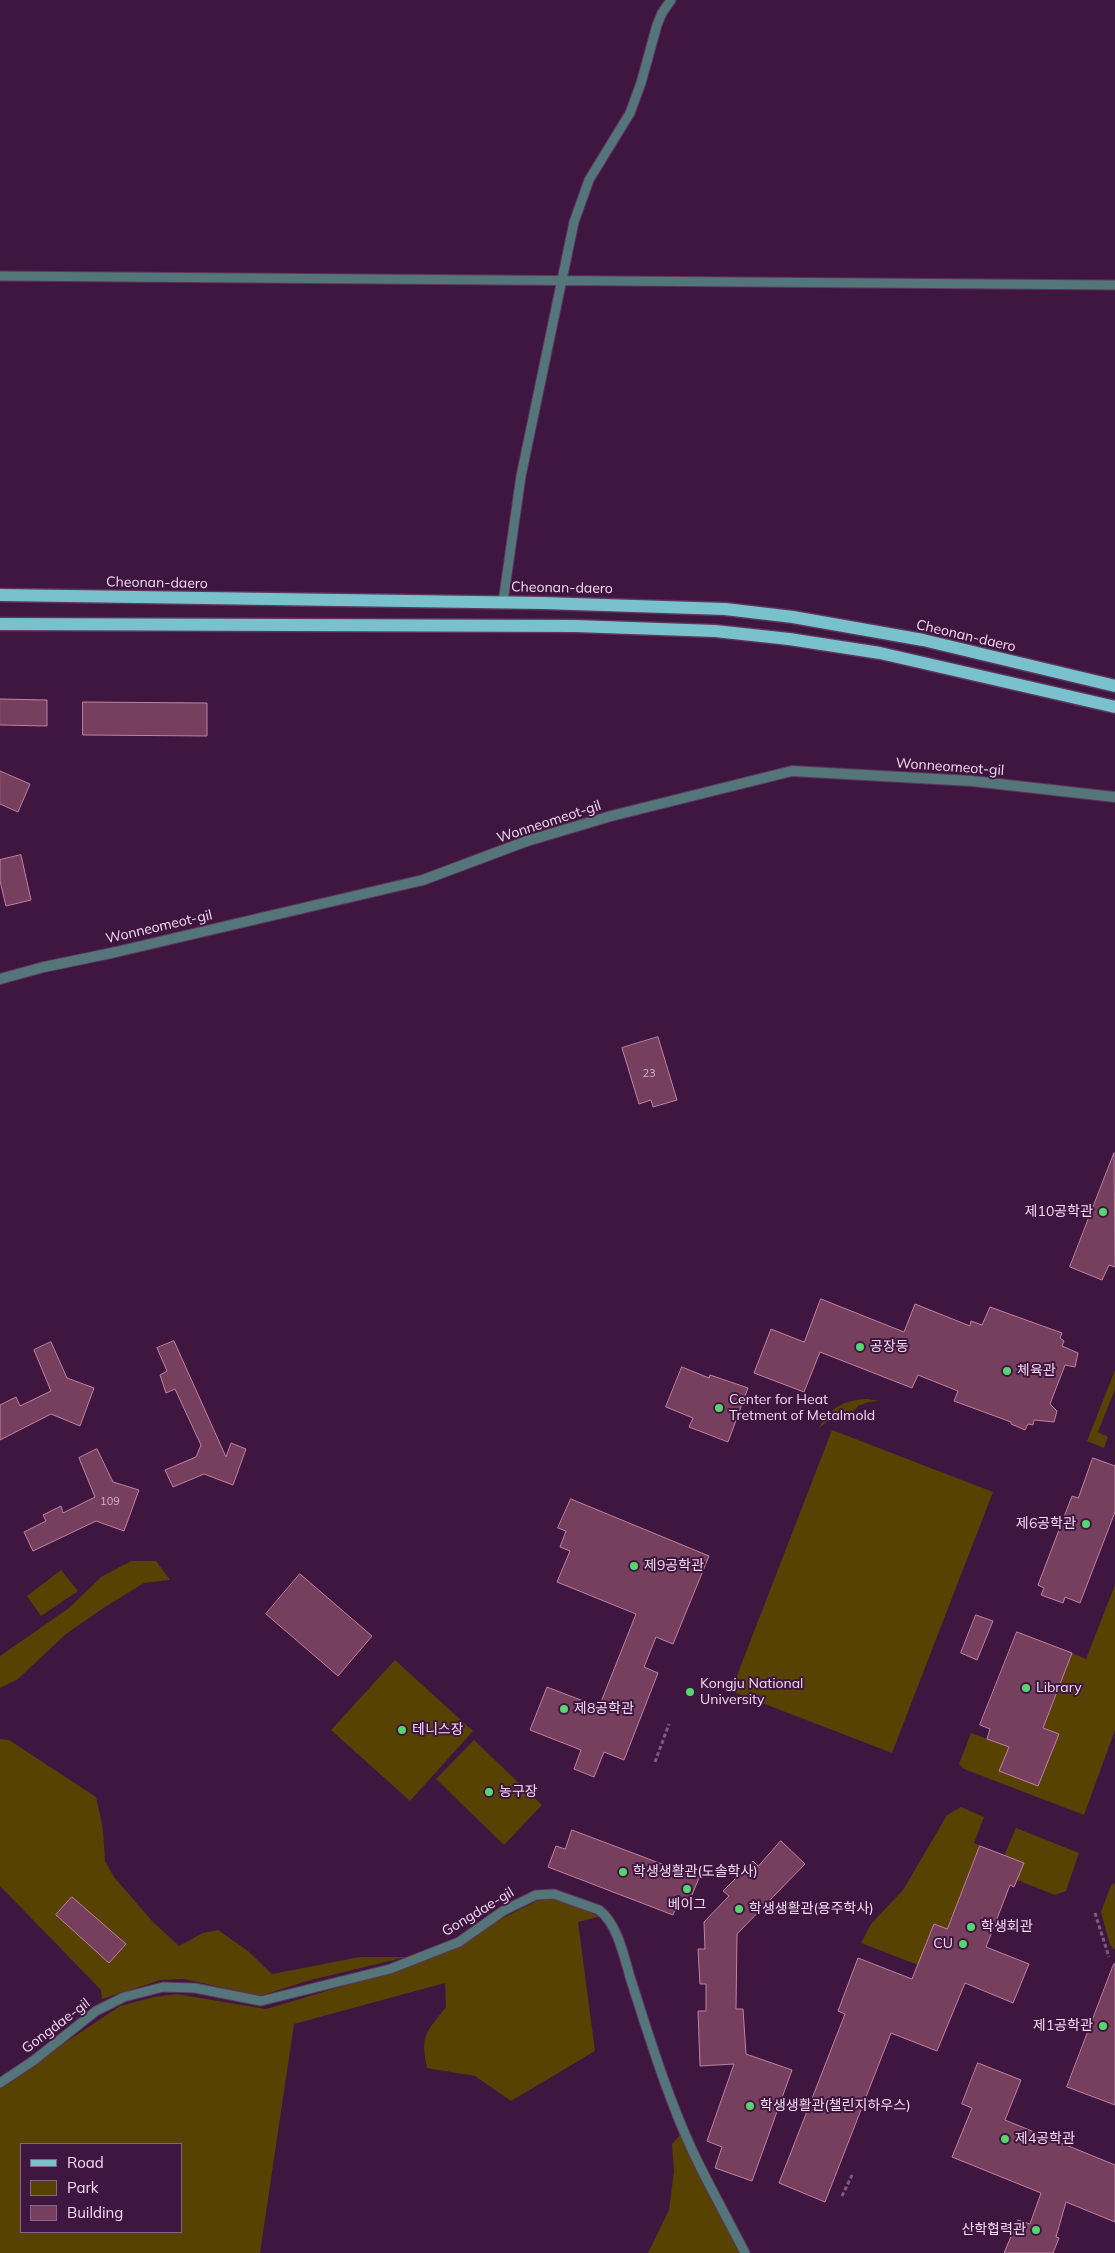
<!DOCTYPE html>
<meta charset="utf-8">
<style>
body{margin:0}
#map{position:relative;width:1115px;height:2253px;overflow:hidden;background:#3f163f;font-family:Mulish,sans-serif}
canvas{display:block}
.legend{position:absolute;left:20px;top:2143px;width:162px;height:90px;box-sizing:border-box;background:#3f163f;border:1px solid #876487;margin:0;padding:6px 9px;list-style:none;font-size:15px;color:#f4daf3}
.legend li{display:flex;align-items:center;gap:10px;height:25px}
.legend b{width:25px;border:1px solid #876487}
</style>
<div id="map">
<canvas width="1115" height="2253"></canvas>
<ul class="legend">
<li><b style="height:6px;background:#79c1cc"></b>Road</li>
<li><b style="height:14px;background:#574201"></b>Park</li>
<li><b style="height:14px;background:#763f5d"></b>Building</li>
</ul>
</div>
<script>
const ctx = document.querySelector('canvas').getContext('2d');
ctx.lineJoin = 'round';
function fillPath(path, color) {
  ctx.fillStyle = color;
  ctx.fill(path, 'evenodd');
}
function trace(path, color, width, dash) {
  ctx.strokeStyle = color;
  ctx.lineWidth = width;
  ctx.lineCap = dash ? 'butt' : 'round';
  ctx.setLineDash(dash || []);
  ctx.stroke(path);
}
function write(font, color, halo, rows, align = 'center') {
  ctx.font = font + ' Mulish,"Noto Sans KR",sans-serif';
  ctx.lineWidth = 4;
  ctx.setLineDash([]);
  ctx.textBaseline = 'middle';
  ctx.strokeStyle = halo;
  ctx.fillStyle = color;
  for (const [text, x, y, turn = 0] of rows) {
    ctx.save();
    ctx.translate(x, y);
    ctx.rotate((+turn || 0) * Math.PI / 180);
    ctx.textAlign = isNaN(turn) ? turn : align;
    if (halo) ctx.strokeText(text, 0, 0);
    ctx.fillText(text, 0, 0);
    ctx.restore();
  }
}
fillPath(new Path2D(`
 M1115,1370V1389L1098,1432L1108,1437L1104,1448L1087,1441Z
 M867,1399L880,1401L869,1402L858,1406L855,1410L832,1418L819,1428C830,1407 845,1400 867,1399Z
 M832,1430L993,1492L892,1753L731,1691Z
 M131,1561H156L170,1580L144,1583L102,1609L66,1634L18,1679L0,1688V1656L69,1608L101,1577Z
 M61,1570L78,1591L41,1616L27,1596Z
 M1115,1585V1730L1084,1815L964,1769L959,1764L971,1733L1009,1747L1000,1771L1038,1786L1058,1734L1043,1728L1072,1653L1086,1659Z
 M395,1660L473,1731L410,1801L331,1730Z
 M0,1739L9,1740L96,1797L103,1829L105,1861L114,1877L152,1921L179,1946L203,1933L218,1930L248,1951L272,1974L360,1957H406L307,1981L260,1996L184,1979L161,1980L102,1999L101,1990L0,1886Z
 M474,1740L542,1805L504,1845L436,1779Z
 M961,1807L984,1817L974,1843L980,1846L947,1929L934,1924L918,1965L861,1943L871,1924L903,1890L947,1815Z
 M1016,1828L1079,1853L1066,1891L1055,1895L1017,1880L1004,1856Z
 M1115,1883V1950L1110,1945L1101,1912L1111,1885Z
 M549,1897L562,1899L602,1916L578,1922L595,2051L511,2101L475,2076L427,2068C420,2034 426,2033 446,2007L445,1983L294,2024L260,2253H0V2086L120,2006L154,1997L177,1994L266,2009L404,1968L462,1945L495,1922L539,1900ZM21,2144H181V2232H21Z
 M681,2134L740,2253H648L669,2210L674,2171L672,2144Z`), '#574201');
const building = new Path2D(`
 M0,699L47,700V726L0,725Z
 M83,702L207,703V736L83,735Z
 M0,771L30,784L18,812L0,804Z
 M21,855L31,900L6,906L0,881V860Z
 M658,1037L677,1100L653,1107L651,1100L639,1104L622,1048Z
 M1114,1153L1115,1267L1109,1265L1102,1280L1070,1267Z
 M821,1299L904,1332L915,1304L970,1326L971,1321L982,1325L990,1307L1062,1333L1060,1338L1064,1341L1062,1346L1078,1353L1075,1367L1065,1365L1050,1404L1057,1411L1054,1422L1034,1420L1033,1425L1028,1424L1025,1430L1011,1424V1422L954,1401L958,1391L918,1375L912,1388L820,1352L804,1392L754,1373L771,1329L804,1342Z
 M174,1341L226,1457L231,1443L246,1449L233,1485L204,1474L173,1487L165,1470L196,1457L201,1445L175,1389L166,1393L160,1375L167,1371L157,1348Z
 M51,1342L67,1378L94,1388L80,1426L51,1414L0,1440V1405L16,1397L20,1406L51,1391L34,1350Z
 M682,1367L709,1378L710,1375L748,1388L728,1442L689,1427L693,1418L666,1407Z
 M97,1449L113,1482L139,1490L124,1531L96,1521L33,1551L24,1532L46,1521L43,1515L61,1506L63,1513L95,1497L79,1458Z
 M1093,1458L1115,1466V1512L1080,1603L1065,1597L1063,1603L1041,1595L1044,1588L1038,1585L1072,1496L1078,1498Z
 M571,1499L709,1556L673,1644L656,1637L644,1667L658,1673L624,1760L604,1752L594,1777L574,1769L581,1750L530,1730L547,1687L599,1707L636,1614L557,1582L570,1551L560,1547L566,1531L558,1528Z
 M300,1574L372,1636L338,1676L266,1614Z
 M976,1615L993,1621L977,1660L961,1653Z
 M1017,1632L1072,1653L1043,1728L1059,1734L1038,1786L999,1771L1009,1747L987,1739L990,1729L980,1725Z
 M572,1830L699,1878L689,1902L680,1898L673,1915L548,1867L556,1846L565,1849Z
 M781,1841L805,1864L737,1934L736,2009H743L746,2054L792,2070L752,2181L715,2168L722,2147L707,2141L734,2064L700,2066L698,2011H706V1984H700L698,1949H705L704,1922L729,1896L723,1891L753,1861L758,1866Z
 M980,1846L1024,1863L1014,1887L1010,1885L986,1947L1029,1964L1013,2003L965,1983L937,2051L891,2033L825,2202L779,2183L845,2014L838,2011L858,1958L912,1979L934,1924L947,1929Z
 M72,1897L126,1944L109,1963L56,1915Z
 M1114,1964H1115V2105L1067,2087Z
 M978,2063L1021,2080L1005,2120L1115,2165V2222L1066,2202L1056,2237L1059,2238L1053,2253H1004L1018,2220L1030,2224L1041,2193L952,2157L972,2108L962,2104Z`);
fillPath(building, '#763f5d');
trace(building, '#c082a2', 1);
const lane = new Path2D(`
 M0,276L1115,285
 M503,602L521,476L574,222L589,180L630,113L641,83L657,25L662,13L671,0
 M0,2083L33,2061L96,2011L124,1997L163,1987L195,1988L261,2001L390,1969L459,1942L503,1911L536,1895L554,1894L599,1910C617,1923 624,1956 630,1977C649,2036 667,2096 693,2152C709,2186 728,2219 745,2253`);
const street = new Path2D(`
 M0,979L44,967L116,952L423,880L527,841L611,816L792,771L972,781L1115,797`);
const primary = new Path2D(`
 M0,595L543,603L725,609L793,617L923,640L1115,686
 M0,624L575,626L715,631L789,639L880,653L1115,707`);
trace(lane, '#5c355c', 11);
trace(street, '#5c355c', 12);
trace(primary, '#5c355c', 15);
trace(new Path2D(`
 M655,1762L669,1724
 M1095,1913L1109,1957
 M842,2196L853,2173`), '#7f5b7e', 3, [4, 2.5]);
trace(lane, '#54757a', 9);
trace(street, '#54757a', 10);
trace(primary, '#79c1cc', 12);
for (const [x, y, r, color] of [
 [1103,1212,5,"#57d570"],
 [860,1347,5,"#57d570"],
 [1007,1371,5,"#57d570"],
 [719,1408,5,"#57d570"],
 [1086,1524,5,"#57d570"],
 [634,1566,5,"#57d570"],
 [1026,1688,5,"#57d570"],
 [690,1692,5,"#57d570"],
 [564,1709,5,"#57d570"],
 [402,1730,5,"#57d570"],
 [489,1792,5,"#57d570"],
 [623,1872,5,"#57d570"],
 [687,1889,5,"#57d570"],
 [739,1909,5,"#57d570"],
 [971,1927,5,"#57d570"],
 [963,1944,5,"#57d570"],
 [1103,2026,5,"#57d570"],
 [750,2106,5,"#57d570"],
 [1005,2139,5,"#57d570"],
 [1036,2230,5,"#57d570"]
]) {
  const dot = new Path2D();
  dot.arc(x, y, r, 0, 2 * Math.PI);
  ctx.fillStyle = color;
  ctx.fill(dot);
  trace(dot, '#3f163f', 2);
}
write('11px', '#d4b3ce', null, [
 ["23",649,1074],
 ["109",110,1502]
]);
write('14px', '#f4daf3', '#3f163f', [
 ["Cheonan-daero",157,583,1],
 ["Cheonan-daero",562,588,1],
 ["Cheonan-daero",966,636,13],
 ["Wonneomeot-gil",950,767,4],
 ["Wonneomeot-gil",549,822,-18],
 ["Wonneomeot-gil",159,927,-13],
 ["Gongdae-gil",478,1912,-31],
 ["Gongdae-gil",56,2026,-37]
]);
write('14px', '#f4daf3', '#3f163f', [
 ["제10공학관",1093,1212,"right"],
 ["공장동",870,1347],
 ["체육관",1017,1371],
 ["Center for Heat",729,1400],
 ["Tretment of Metalmold",729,1416],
 ["제6공학관",1076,1524,"right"],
 ["제9공학관",644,1566],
 ["Kongju National",700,1684],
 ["University",700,1700],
 ["Library",1036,1688],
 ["제8공학관",574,1709],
 ["테니스장",412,1730],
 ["농구장",499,1792],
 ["학생생활관(도솔학사)",633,1872],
 ["베이그",687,1905,"center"],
 ["학생생활관(용주학사)",749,1909],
 ["학생회관",981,1927],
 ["CU",953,1944,"right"],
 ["제1공학관",1093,2026,"right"],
 ["학생생활관(챌린지하우스)",760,2106],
 ["제4공학관",1015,2139],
 ["산학협력관",1026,2230,"right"]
], 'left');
</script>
